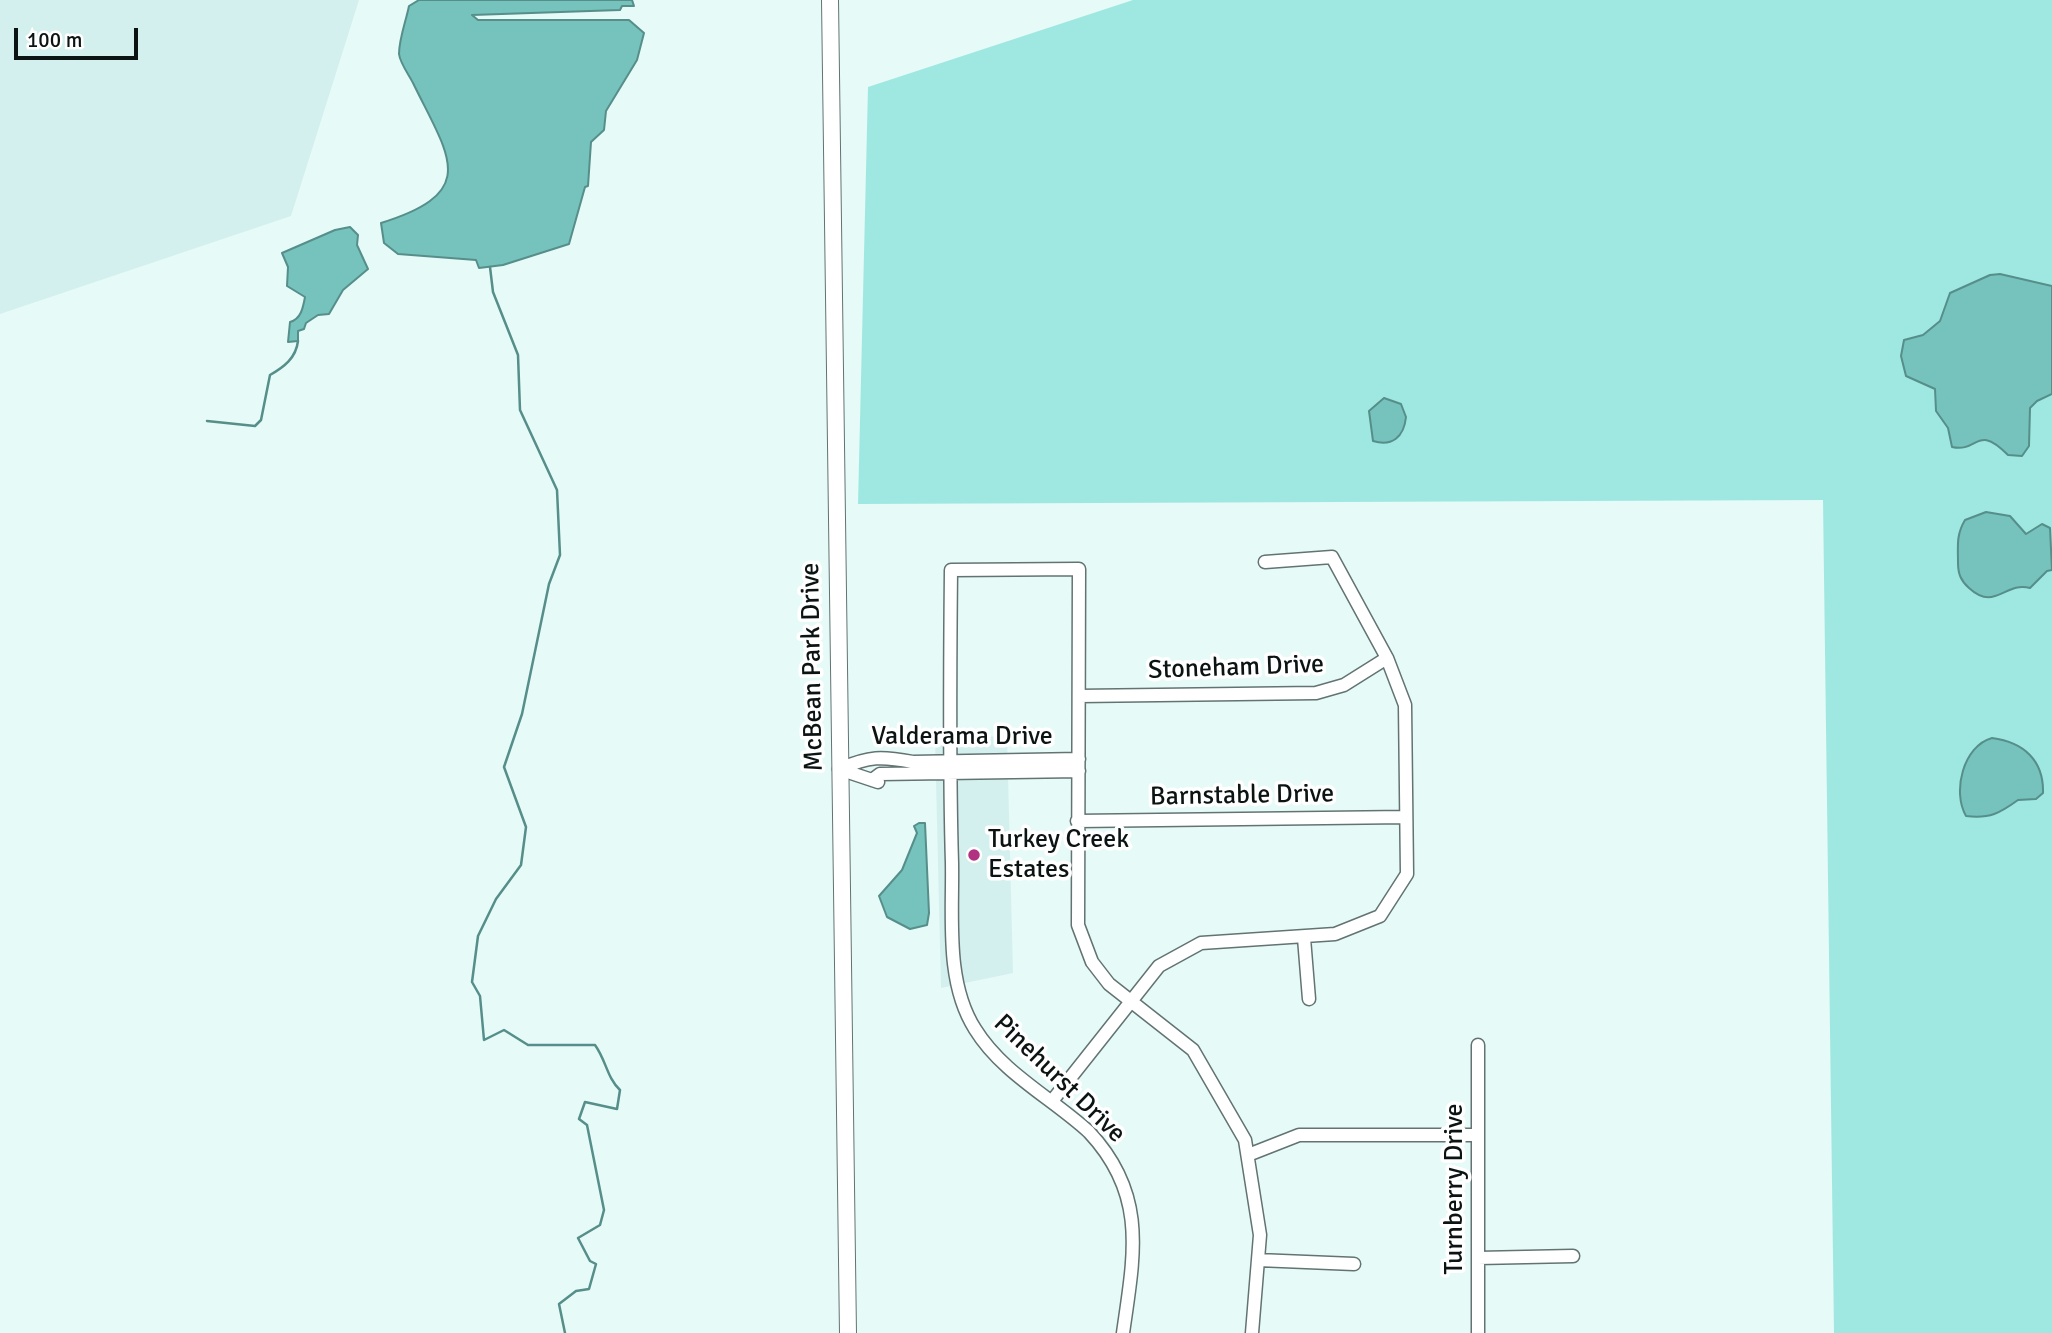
<!DOCTYPE html>
<style>
body{margin:0}
#map{position:relative;width:2052px;height:1333px;overflow:hidden;background:#e6faf8;font-family:Signika,sans-serif}
canvas{display:block}
.scale{position:absolute;left:14px;top:28px;width:124px;height:32px;box-sizing:border-box;border:4px solid #0c1313;border-top:0;padding-left:9px;font-size:21px;line-height:24px;white-space:nowrap;color:#0c1313;-webkit-text-stroke:5px #fff;paint-order:stroke}
</style>
<div id="map">
<canvas width="2052" height="1333"></canvas>
<div class="scale">100 m</div>
</div>
<script>
const ctx = document.querySelector('canvas').getContext('2d');
ctx.lineJoin = 'round';
function fillPath(path, color) {
  ctx.fillStyle = color;
  ctx.fill(path, 'evenodd');
}
function trace(path, color, width, dash) {
  ctx.strokeStyle = color;
  ctx.lineWidth = width;
  ctx.lineCap = dash ? 'butt' : 'round';
  ctx.setLineDash(dash || []);
  ctx.stroke(path);
}
function write(font, color, halo, rows, align = 'center') {
  ctx.font = font + ' Signika,sans-serif';
  ctx.lineWidth = 7;
  ctx.setLineDash([]);
  ctx.textBaseline = 'middle';
  ctx.strokeStyle = halo;
  ctx.fillStyle = color;
  for (const [text, x, y, turn = 0] of rows) {
    ctx.save();
    ctx.translate(x, y);
    ctx.rotate((+turn || 0) * Math.PI / 180);
    ctx.textAlign = isNaN(turn) ? turn : align;
    if (halo) ctx.strokeText(text, 0, 0);
    ctx.fillText(text, 0, 0);
    ctx.restore();
  }
}
fillPath(new Path2D(`
 M0,0H359L291,216L0,314Z
 M1007,736L1013,973L941,988L935,738Z`), '#d3f0ee');
fillPath(new Path2D(`
 M1133,0H2052V1333H1834L1823,500L858,504L868,87Z`), '#9fe8e2');
const water = new Path2D(`
 M419,0H632L634,6H622L620,10L472,15L478,20H629L644,33L637,60L606,111L604,130L591,142L588,186L585,187L569,244L503,265L479,268L476,260L398,254L384,243L381,223C481,192 449,157 413,83C409,75 400,63 399,54C399,39 406,21 409,6Z
 M350,227L358,235L357,245L368,269L343,290L329,314L318,315L306,323L304,329L298,331V341L288,342L290,322C301,319 303,308 305,297L287,286L288,267L282,253L335,230Z
 M2000,274L2052,286V394L2037,401L2030,408L2029,446L2022,456L2008,455C1976,423 1979,453 1952,447L1948,428L1936,411L1935,389L1906,376L1901,356L1904,340L1923,335L1940,321L1950,293L1990,275Z
 M1384,398L1401,404L1406,417C1404,437 1392,447 1373,441L1369,411Z
 M1986,512L2010,516L2026,534L2042,524L2050,528L2052,570L2047,571L2030,588C2005,581 1995,612 1969,588C1961,581 1958,574 1958,563C1958,546 1956,535 1965,520Z
 M1992,738C2024,742 2044,761 2043,793L2036,799L2018,800C2000,813 1990,819 1966,816C1952,792 1963,746 1992,738Z
 M919,823H925L929,913L927,925L910,929L887,917L879,896L902,870L917,833L914,826Z`);
fillPath(water, '#76c2bd');
trace(water, '#568e8a', 2);
trace(new Path2D(`
 M490,267L493,292L518,355L520,410L557,490L560,555L549,584L522,714L504,767L526,827L521,865L496,899L478,936L472,982L480,996L484,1040L504,1030L528,1045H595C606,1060 607,1078 620,1090L617,1109L585,1102L579,1119L587,1125L604,1210L600,1225L578,1238L590,1261L596,1264L589,1289L576,1291L559,1304L565,1333
 M207,421L255,426L261,420L270,375C284,367 296,358 298,341`), '#568e8a', 2.5);
const minor = new Path2D(`
 M1079,696L1316,693L1344,685L1387,658
 M839,769C870,756 881,756 913,762L1079,759
 M839,769L878,782
 M872,780L880,774L1079,771
 M1077,821L1406,817
 M1304,938L1309,999
 M1478,1045V1333
 M1052,1101L1159,966L1201,943L1335,934L1380,916L1407,874L1405,705L1387,658L1332,557L1265,562
 M1248,1155L1299,1135H1478
 M1478,1258L1573,1256
 M1258,1260L1354,1264
 M1123,1333C1134,1255 1148,1195 1089,1132C1052,1098 1002,1073 975,1029C945,982 953,916 952,863C949,765 950,668 951,570L1079,569L1078,925L1092,962L1109,984L1193,1050L1245,1140L1260,1235L1252,1333`);
const major = new Path2D(`
 M830,0L848,1333`);
trace(minor, '#627372', 15);
trace(major, '#627372', 18);
trace(minor, '#fff', 12);
trace(major, '#fff', 16);
for (const [x, y, r, color] of [
 [974,855,7,"#b03281"]
]) {
  const dot = new Path2D();
  dot.arc(x, y, r, 0, 2 * Math.PI);
  ctx.fillStyle = color;
  ctx.fill(dot);
  trace(dot, '#fff', 2.5);
}
write('26px', '#0c1313', '#fff', [
 ["McBean Park Drive",813,667,-91],
 ["Stoneham Drive",1236,668,-2],
 ["Valderama Drive",962,737],
 ["Barnstable Drive",1242,796,-1],
 ["Pinehurst Drive",1059,1079,44],
 ["Turnberry Drive",1455,1189,-90]
]);
write('26px', '#0c1313', '#fff', [
 ["Turkey Creek",988,840],
 ["Estates",988,870]
], 'left');
</script>
